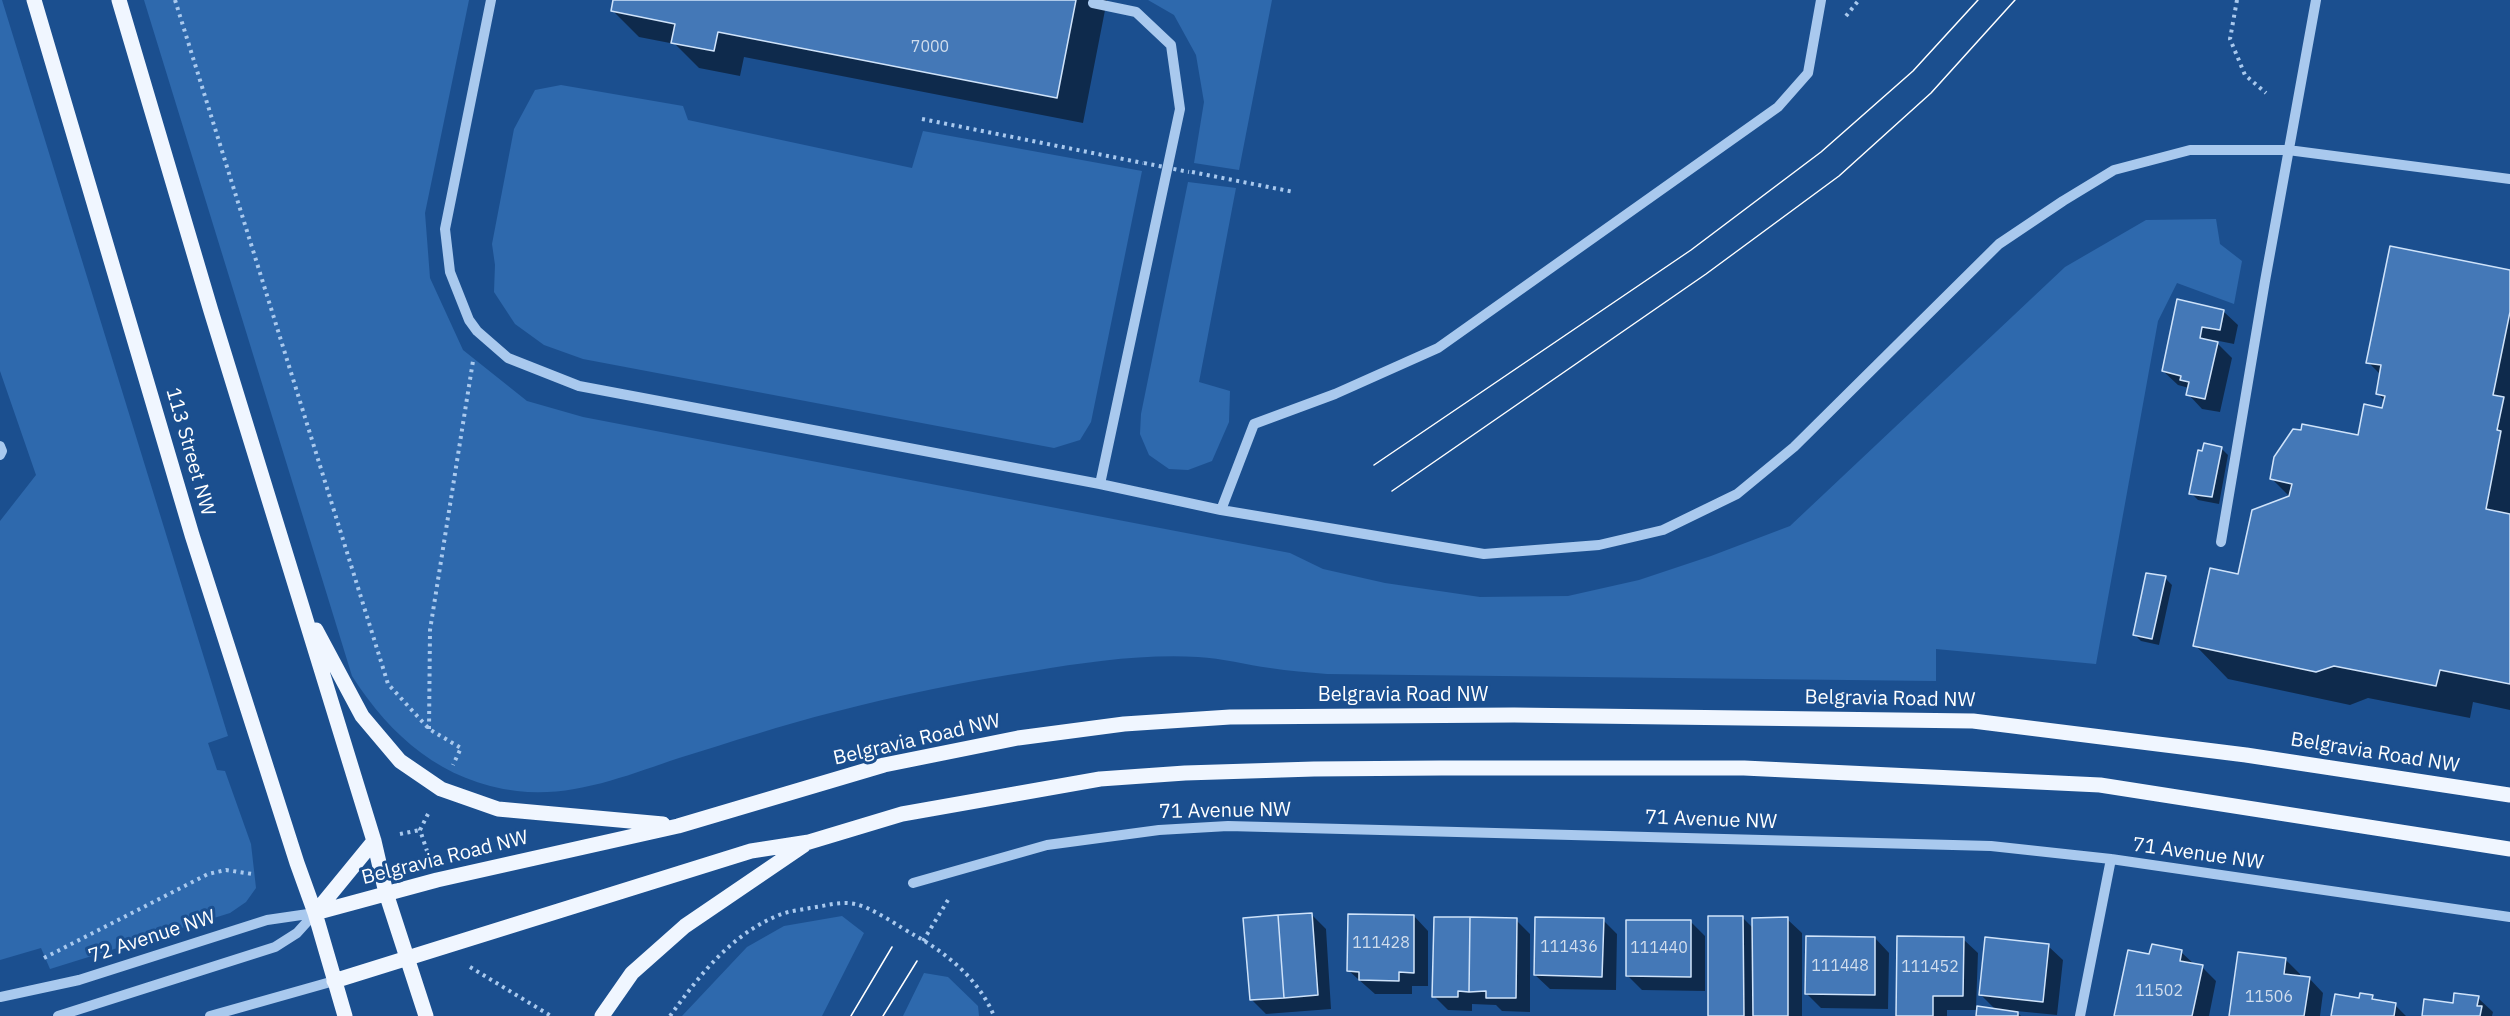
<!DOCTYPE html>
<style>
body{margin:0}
canvas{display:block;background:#1b4f8f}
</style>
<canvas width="2510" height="1016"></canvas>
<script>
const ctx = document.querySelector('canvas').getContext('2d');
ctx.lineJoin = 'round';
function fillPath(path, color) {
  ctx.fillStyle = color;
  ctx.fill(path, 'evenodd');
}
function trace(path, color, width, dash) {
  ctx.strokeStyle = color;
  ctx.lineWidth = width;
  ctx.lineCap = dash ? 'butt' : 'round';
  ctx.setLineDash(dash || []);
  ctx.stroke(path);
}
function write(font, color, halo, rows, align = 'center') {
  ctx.font = font + ' "IBM Plex Sans",sans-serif';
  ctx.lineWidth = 6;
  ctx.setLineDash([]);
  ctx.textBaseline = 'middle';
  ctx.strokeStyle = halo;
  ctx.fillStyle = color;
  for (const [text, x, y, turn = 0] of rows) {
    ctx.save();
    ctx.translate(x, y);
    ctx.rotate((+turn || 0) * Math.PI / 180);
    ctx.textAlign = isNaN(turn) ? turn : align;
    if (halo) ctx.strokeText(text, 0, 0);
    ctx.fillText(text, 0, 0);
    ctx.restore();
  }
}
fillPath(new Path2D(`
 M0,0H2L228,736L208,743L217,770L225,771L251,844L256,888L246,902L230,913L50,969L41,948L0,960V521L36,475L0,371Z
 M144,0H469L425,213L430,278L463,350L527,401L583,417L1290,553L1323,569L1385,583L1480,597L1568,596L1639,580L1711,556L1790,526L2065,267L2146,220L2216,219L2220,244L2242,261L2234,304L2177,283L2158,321L2096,664L1936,649V681L1327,674C1308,672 1289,671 1270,668C1247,665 1222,658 1198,657C1143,654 1087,662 1033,671C966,681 900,695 834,712C782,725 731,742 679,758C628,775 573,798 517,791C443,782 391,737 352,676Z
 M1148,0H1272L1239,170L1194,163L1204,102L1196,55L1174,15Z
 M561,85L683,106L688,120L912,168L923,131L1142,171L1091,422L1080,440L1054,448L583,359L544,345L515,324L494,292L495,265L492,244L514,129L535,90Z
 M1188,182L1236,188L1199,382L1230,391L1229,422L1212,461L1188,470L1169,469L1149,455L1140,434L1141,414Z
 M842,916L864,933L822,1016H682L747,947L784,926Z
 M924,973L948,977L978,1006L979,1016H903Z`), '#2e69ad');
fillPath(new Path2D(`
 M615,0H1107L1083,123L744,57L740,76L699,68L675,44L639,37L613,11Z
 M2510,272V710L2473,702L2470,718L2368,698L2350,705L2228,679L2195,645L2290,497L2272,479L2359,436L2384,410L2385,401L2377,393L2381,375L2368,362Z
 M2178,301L2223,311L2238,325L2234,344L2214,340L2232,358L2220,412L2202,409L2188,394L2189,388L2178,385L2163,371Z
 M2221,448L2228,455L2219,504L2198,500L2191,493Z
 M2165,578L2172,585L2159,645L2141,641L2134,634Z
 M1311,914L1326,929L1331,1009L1266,1014L1251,999Z
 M1414,916L1428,931V986H1412V994H1375L1349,971Z
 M1743,918L1754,929L1787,919L1802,933V1016H1710Z
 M1516,920L1530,934V1012L1502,1011L1496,1005L1472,1004V1011L1448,1010L1434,996Z
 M1603,920L1617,934L1616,990L1550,989L1535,975Z
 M1691,922L1705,936V991L1642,990L1628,976Z
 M1875,938L1889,953L1888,1009L1821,1008L1807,994Z
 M1963,939L1978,953L1976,1008L1996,1010L1981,995L2048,946L2063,960L2057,1015L2016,1011L2021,1016H1978V1010H1947V1016H1897Z
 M2181,952L2195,965L2202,967L2216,981L2209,1016H2116L2150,956Z
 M2286,960L2300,974V977L2309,978L2323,993L2320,1016H2230Z
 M2372,997L2377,1002L2395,1005L2406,1016H2333L2360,1000Z
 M2478,998L2493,1012L2492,1016H2423Z`), '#0007');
const building = new Path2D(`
 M613,0H1076L1057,98L718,32L714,51L671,43L675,24L611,11Z
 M2390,246L2510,270V312L2493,395L2504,397L2497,430L2501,431L2486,509L2510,514V684L2440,670L2436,686L2334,666L2316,672L2193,646L2210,568L2238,574L2252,510L2289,496L2292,484L2270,479L2274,457L2293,429L2301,430L2302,424L2358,435L2364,404L2382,408L2385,396L2376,394L2381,365L2366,363Z
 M2177,299L2224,310L2220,330L2202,327L2200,338L2218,342L2205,399L2186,395L2189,382L2180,380L2181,376L2162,371Z
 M2204,443L2222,447L2212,497L2189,494L2198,450L2202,451Z
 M2146,573L2166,576L2152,639L2133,635Z
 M1312,913L1318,995L1284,998L1278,915Z
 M1348,914L1414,915V973L1399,972V981L1359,980V972L1347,971Z
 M1278,915L1284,998L1250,1000L1243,918Z
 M1708,916H1743L1744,1016H1708Z
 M1434,917H1470L1469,992L1458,991V997H1432Z
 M1470,917L1517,918L1516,998H1486V991L1469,992Z
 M1535,917L1604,918L1602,977L1534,975Z
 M1788,917V1016H1753L1752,918Z
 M1626,920H1691V977L1626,976Z
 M1806,936L1875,937V995L1805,994Z
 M1897,936L1964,937L1963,996H1933V1016H1896Z
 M1985,937L2049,944L2043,1002L1979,995Z
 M2152,944L2182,950L2180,961L2203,965L2192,1016H2114L2128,950L2149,954Z
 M2238,952L2286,958L2284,974L2310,977L2304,1016H2229Z
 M2360,993L2373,995L2372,999L2396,1003L2394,1016H2331L2335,994L2359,998Z
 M2454,993L2479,996L2477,1006H2482L2480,1016H2422L2424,999L2453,1003Z
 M1977,1006L2018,1012V1016H1976Z`);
fillPath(building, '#4478b7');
trace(building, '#cfe3fa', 1.5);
trace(new Path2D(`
 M175,0L388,684L429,729L461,748L453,765
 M2237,0L2230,39L2245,75L2266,93
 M1846,16L1859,0
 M922,119L1143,163
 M1192,172L1294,192
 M429,729L430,630L473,361
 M428,814L420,830L428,854
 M400,834L420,830
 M923,941L948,900
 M44,958L208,874L226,870L252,874
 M470,967L551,1016
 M670,1016C700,975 730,935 779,915C789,911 800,910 810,908C825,906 840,901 855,904C874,908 899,927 916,936C949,955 979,980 994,1016`), '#a9c9ee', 4, [3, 4.5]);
trace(new Path2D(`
 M491,0L445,229L450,272L469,320L477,331L508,358L579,386L1100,484L1221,510L1484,554L1599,545L1663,530L1737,494L1794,447L1999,244L2063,201L2114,170L2190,150H2288L2510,179
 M1093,3L1136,12L1171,45L1180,109L1100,484
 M0,446L2,451L0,455
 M1221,510L1254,424L1335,394L1438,348L1778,107L1808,73L1821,0
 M2221,542L2265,281L2316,0
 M913,883L1047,845L1159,830L1228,826L1991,846L2111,859L2510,917
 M0,997L79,980L267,920L315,913
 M58,1016L275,947L297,933L315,913
 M210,1016L334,981
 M2080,1016L2111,859`), '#a9c9ee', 10);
trace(new Path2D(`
 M34,0L192,535L297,863L315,913L345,1016
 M119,0L211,311L374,841L386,893L426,1016
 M316,630L362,716L400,761L441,789L498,809L663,824
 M315,913L437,880L678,826L884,765L1018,738L1124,724L1230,717L1514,715L1973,721L2246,755L2510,795
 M315,913L374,841
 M334,981L751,851L809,842L902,814L1100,779L1185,773L1314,769L1441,768H1744L2100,785L2510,849
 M602,1016L632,973L685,926L804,845`), '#f0f6ff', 15);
trace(new Path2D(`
 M1374,465L1691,250L1821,152L1913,71L1978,0
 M1392,491L1706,274L1839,176L1931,93L2015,0
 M851,1016L892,947
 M883,1016L917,961`), '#fff', 1.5);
trace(new Path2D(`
 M1144,163L1189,172`), '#a9c9ee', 4, [3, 4.5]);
write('16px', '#d0dded', null, [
 ["7000",930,47],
 ["111428",1381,943],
 ["111436",1569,947],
 ["111440",1659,948],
 ["111448",1840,966],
 ["111452",1930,967],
 ["11502",2159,991],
 ["11506",2269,997]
]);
write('20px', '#fff', '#1b4f8f', [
 ["113 Street NW",190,452,74],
 ["Belgravia Road NW",1403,695],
 ["Belgravia Road NW",1890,699,1],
 ["Belgravia Road NW",917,740,-13],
 ["Belgravia Road NW",2375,753,9],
 ["71 Avenue NW",1225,811,-1],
 ["71 Avenue NW",1711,820,2],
 ["71 Avenue NW",2198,854,8],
 ["Belgravia Road NW",445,858,-14],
 ["72 Avenue NW",152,937,-18]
]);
</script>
